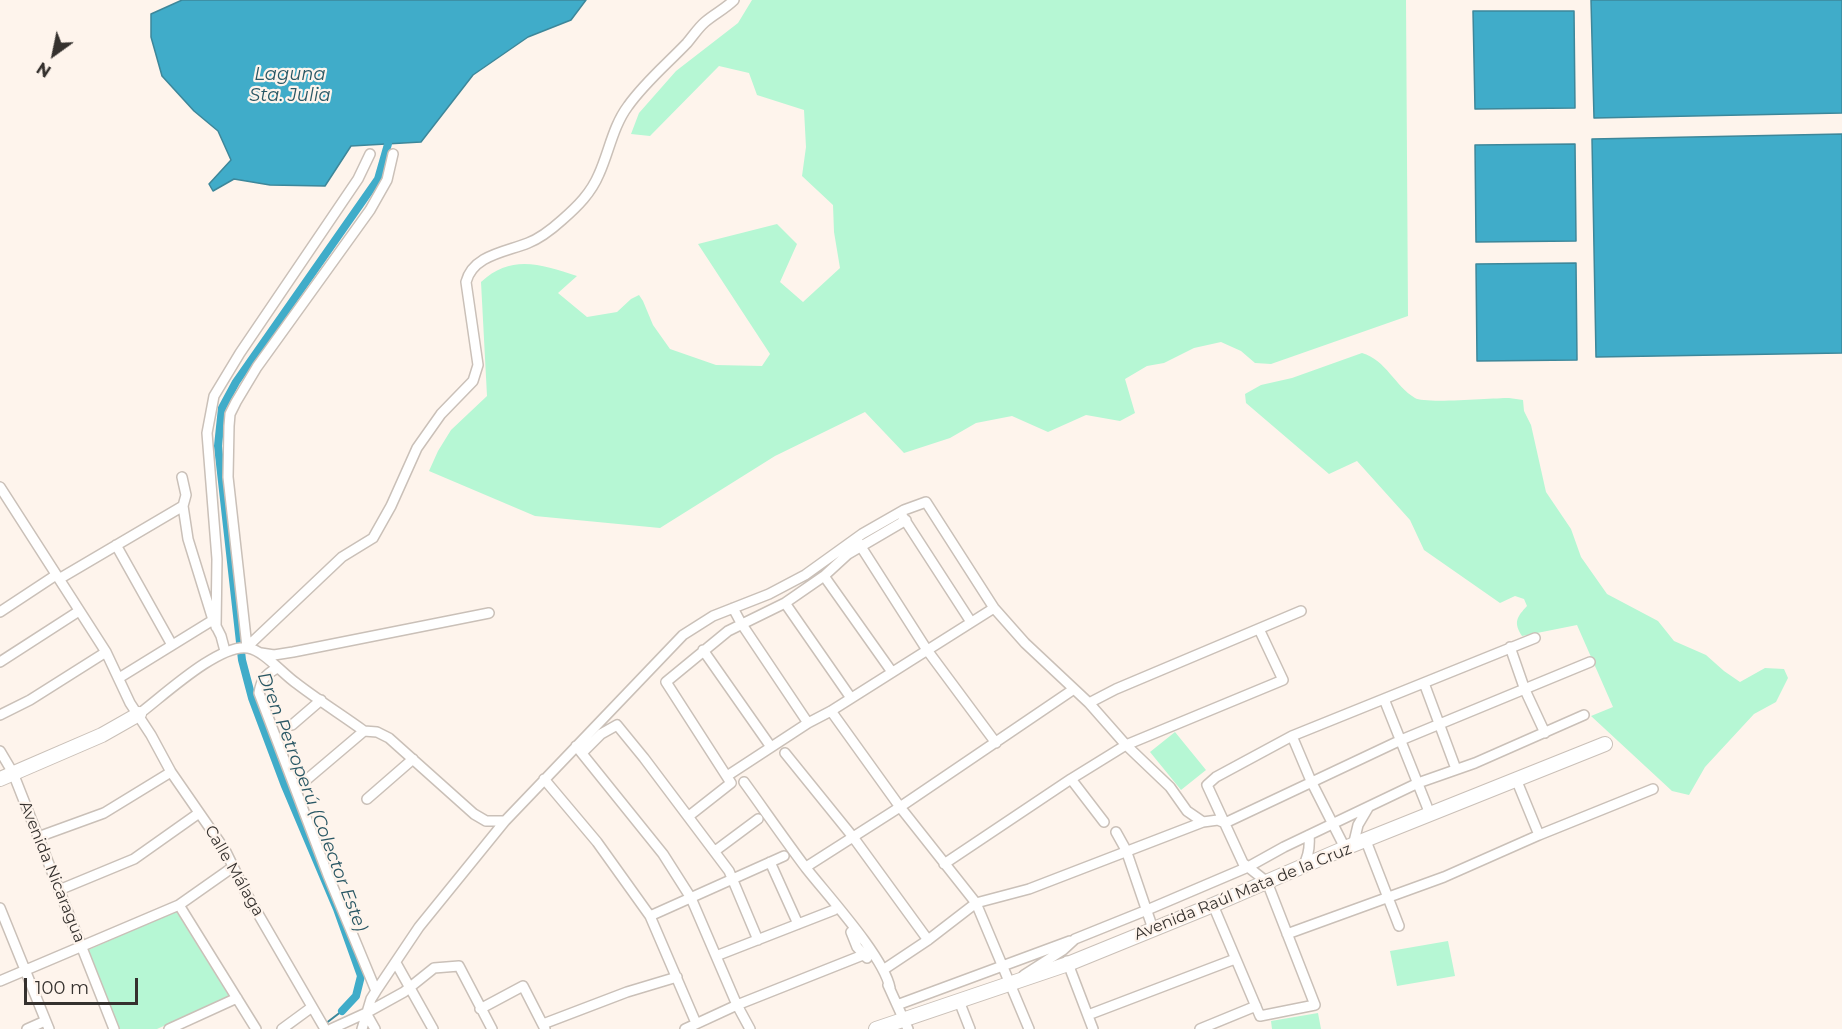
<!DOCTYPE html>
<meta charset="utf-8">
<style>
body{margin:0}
#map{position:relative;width:1842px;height:1029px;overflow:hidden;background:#fef4ec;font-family:Montserrat,sans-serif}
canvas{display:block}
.north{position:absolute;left:24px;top:24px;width:60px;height:60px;-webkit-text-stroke:4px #fef4ec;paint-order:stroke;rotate:213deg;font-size:16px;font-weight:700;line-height:24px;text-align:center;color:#35312e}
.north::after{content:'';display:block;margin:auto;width:21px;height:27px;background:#35312e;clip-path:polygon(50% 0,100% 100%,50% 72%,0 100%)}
.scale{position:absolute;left:24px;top:978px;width:114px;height:27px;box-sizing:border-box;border:3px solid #35312e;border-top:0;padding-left:8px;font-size:18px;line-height:21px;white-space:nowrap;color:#35312e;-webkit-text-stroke:4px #fef4ec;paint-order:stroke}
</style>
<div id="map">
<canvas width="1842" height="1029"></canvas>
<div class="north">N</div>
<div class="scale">100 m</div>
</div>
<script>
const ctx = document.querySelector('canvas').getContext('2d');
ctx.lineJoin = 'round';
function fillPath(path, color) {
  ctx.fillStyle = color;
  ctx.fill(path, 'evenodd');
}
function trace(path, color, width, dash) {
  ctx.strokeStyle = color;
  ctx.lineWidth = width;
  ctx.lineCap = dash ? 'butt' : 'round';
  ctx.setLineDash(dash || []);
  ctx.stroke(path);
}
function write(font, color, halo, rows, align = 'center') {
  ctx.font = font + ' Montserrat,sans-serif';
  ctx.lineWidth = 4.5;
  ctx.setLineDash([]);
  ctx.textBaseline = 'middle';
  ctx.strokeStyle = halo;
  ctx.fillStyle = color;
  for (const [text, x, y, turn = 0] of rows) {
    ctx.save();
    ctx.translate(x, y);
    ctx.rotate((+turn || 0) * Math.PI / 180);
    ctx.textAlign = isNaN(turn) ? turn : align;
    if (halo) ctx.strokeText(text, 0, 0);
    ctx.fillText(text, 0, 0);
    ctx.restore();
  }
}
fillPath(new Path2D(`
 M752,0H1406L1408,316L1271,364L1255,363L1241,351L1221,342L1194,348L1164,363L1147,366L1125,379L1135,413L1120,421L1086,415L1048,432L1012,416L976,423L950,438L904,453L865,412L775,456L660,528L535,516L429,471L438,451L451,430L487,396L481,282C511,254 541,264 577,276L558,293L587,317L617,312L631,299L639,295L643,301L653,325L670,349L716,365L762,366L770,354L698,244L777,224L797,244L780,282L803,302L840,268L834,232L833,205L802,176L806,147L804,110L757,95L749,73L719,66L650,136L631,134L639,113L676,71L738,23Z
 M1362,353C1386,360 1395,386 1415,398C1424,404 1493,398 1509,398L1523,400L1524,411L1531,425L1546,492L1571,529L1581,557L1607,594L1658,621L1674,641L1706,655L1724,671L1740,682L1765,668L1784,669L1788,678L1776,702L1754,714L1705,767L1689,795L1672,791L1591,716L1613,707L1577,625L1522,636C1513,622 1517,617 1527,606L1524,599L1515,596L1500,603L1424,550L1410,520L1357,461L1329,474L1246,403L1245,394L1261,385L1292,378Z
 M1175,732L1206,770L1181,790L1150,752Z
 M176,911L229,996L157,1029H120L88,950Z
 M1448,941L1455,976L1397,986L1390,951Z
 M1318,1013L1321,1029H1272L1271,1021Z`), '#b6f7d4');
const water = new Path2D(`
 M182,0H586L571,20L528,37L473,75L421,142L351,146L325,186L270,185L234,179L213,191L209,184L231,160L218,131L194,111L162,76L151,37V14Z
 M1591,0H1842V113L1594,118Z
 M1473,11H1574L1575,108L1475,109Z
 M1842,134V353L1596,357L1592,139Z
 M1575,144L1576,241L1476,242L1475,145Z
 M1576,263L1577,360L1477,361L1476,264Z`);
fillPath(water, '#40acc9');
trace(water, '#3d879a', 1.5);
trace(new Path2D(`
 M325,1024L342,1011`), '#3d879a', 2);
trace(new Path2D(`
 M342,1011L356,996L361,976L337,909L285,786L252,698L242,660L218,446L222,408L236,382L378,179L388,144`), '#40acc9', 8);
const street = new Path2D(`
 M182,477L186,495L183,506L188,539L213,620L221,636L225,651
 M0,487L106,652L130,703L151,735L171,772L225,850L246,893L325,1029
 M903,517L971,622
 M858,542L927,650L996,743
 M116,545L172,645
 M824,576L892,672
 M59,579L183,506
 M785,603L851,698
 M733,608L741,623L808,723
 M0,612L56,575
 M216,627L217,559L207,433L214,396L240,353L358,179L370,154
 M247,647L342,557L373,538L391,506L417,448L441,414L473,381L478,365L466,282C473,255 506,252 528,243C541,238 552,229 562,220C578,206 591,193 599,174C609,152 613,126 628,106C645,82 667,64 687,43C693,36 698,28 705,22C714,14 725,9 734,0
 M247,647L228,477L229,426L230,414L236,402L257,367L370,210L387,180L393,154
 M1510,647L1525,690L1545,733
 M703,650L771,747
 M261,653L274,655L293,652L489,613
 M0,662L79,611
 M277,668C265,675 261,680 259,693L328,875L376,991
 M119,678L213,620
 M1424,683L1456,769
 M1384,699L1430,814
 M1089,703L1116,689L1301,611
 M831,711L900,807L976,903L1029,1029
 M139,714C162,697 219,643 248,648C263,650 283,674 296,683C318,700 342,715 364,731L377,732L389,738L474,814L486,821H505
 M0,715L30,700L106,652
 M292,725L321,700
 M1292,736L1311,781L1345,848
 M576,746L663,854L691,898L737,1005L750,1029
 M0,751L13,773L114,1029
 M582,753L601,734L617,725L644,758L729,871L758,940
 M785,753L853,837L928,940
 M727,776L808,723L831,711L994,608
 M544,779L597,842L650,916L696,1023
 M1071,779L1104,822
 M1516,779L1539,835
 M744,782C765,811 785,840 806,868C828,896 884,957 890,988
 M294,785L305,781L364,731
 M367,799L413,759
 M689,816L731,783L666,682L728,631L785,603L824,576L848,554L906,520
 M1116,832L1126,850L1153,929
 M38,837L104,813L171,772
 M1366,841L1399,926
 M1353,846L1358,825L1368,808
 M715,851L758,819
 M770,862L798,924
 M944,864L1071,779L1126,745L1283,680L1259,629
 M1303,866C1309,856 1310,846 1309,835
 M806,867L900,807L1074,689
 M59,890L134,859L199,813
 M179,905L256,1029
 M1213,905L1260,1016L1315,1005L1267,882L1243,863L1207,785L1216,777L1292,736L1535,638
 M0,908L49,1029
 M650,916L784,856
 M851,932L857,947L867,958
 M1287,934L1444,877L1539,835L1653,789
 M716,956L834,910
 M1067,961L1093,1029
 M396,963L433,1029
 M883,970L928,940L976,903L1029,889L1203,822L1218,820L1225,823L1401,740L1590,662
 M1024,975L1063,950L1075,939L1147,910L1248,867L1284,847L1418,783L1475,763L1584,715
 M0,981L179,905L233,867
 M888,985L908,1029
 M959,1001L970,1029
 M897,1005L1070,941
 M480,1009L523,986L545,1029
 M366,1013L375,1029
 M1088,1015L1235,959
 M543,1024L627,992L677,977
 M27,1029L45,1021
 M169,1029L237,998
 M282,1029L312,1007
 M331,1029L366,1013L404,992L434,968L459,966L492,1029
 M362,1029L371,999L376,991L419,927L505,821L683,635L713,616L769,594L805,575L862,534L904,510L926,502L994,608L1025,643L1089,703L1126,745L1170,787L1187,811L1203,822
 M685,1029L737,1005L863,955
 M1200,1029L1256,1006`);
const secondary = new Path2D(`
 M0,779L102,735L139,714
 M876,1029L1068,964L1213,905L1345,848L1605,744`);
trace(street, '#cac0b8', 12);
trace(secondary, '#cac0b8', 16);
trace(street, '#fff', 9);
trace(secondary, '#fff', 14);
write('16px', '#35312e', '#fef4ec', [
 ["Calle Málaga",234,871,60],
 ["Avenida Nicaragua",52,872,68],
 ["Avenida Raúl Mata de la Cruz",1243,892,-22]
]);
write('italic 18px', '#295764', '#fef4ec', [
 ["Laguna",290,75],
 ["Sta. Julia",290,96],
 ["Dren Petroperú (Colector Este)",312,802,69]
]);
</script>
